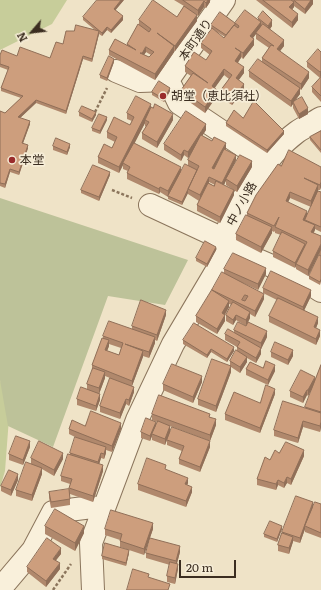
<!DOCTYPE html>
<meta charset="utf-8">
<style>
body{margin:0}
#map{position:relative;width:321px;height:590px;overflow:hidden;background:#efe3c7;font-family:Literata,serif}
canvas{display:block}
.north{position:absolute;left:12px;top:12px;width:40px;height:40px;-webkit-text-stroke:3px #f6edd7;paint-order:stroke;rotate:242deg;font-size:11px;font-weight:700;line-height:16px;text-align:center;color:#3b2d20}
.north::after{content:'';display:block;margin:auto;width:14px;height:18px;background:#3b2d20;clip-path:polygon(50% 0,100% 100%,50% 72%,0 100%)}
.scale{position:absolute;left:179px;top:560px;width:57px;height:18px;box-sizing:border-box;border:2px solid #3b2d20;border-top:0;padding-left:5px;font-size:12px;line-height:14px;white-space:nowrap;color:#3b2d20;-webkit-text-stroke:3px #f6edd7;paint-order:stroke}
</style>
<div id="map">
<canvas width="321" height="590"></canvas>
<div class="north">N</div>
<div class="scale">20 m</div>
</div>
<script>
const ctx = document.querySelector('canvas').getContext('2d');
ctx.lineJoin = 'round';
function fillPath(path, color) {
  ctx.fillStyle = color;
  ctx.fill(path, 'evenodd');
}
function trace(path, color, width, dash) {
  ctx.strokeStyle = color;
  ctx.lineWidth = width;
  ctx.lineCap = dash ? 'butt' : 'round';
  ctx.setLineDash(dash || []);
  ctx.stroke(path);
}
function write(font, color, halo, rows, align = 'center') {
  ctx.font = font + ' Literata,"Noto Sans JP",serif';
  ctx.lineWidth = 3.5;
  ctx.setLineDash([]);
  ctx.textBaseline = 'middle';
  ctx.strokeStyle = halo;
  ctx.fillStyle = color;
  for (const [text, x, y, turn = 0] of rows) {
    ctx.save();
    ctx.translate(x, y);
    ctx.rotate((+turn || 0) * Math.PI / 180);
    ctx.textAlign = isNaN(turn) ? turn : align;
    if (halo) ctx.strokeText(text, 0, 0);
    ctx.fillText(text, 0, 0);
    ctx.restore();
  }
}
fillPath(new Path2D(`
 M0,0H67L52,24L0,50Z
 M0,378L9,418L5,471L0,488Z`), '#c7cd9a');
fillPath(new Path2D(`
 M0,198L188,260L165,305L108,296L53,447L8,426L0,380Z`), '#bdc299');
const minor = new Path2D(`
 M116,71L140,81L168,80
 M168,80L179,103L267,162
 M168,80L224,0
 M150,205L223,239
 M230,248L304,280L321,291
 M0,589L33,550L53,512L92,507L103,510
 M93,590L91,543L137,420L173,344L230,248L223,239C240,202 263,157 297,132C304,127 313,123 321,118`);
trace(minor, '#8b755c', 24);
trace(new Path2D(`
 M95,112L107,88
 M112,190L132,198
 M53,590L71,564`), '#8b755c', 2.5, [3, 2]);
trace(minor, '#f9f0db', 22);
fillPath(new Path2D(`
 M124,0L115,10L123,20L111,33L107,30L102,36L99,34L92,62L83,59L66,114L36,103L20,118L30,124L23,143L28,148L19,175L10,172L5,188L0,186V111L5,113L21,98L1,91V88L8,70L0,67V55L50,58L74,31L95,30L83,20V17Z
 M174,0H210V2L206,8L204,7L198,16L194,13L197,21L175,51H174V52L155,80L109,55V50L127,45V44L139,25V20L177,17L184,6ZM146,52L151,55L149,57L144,55Z
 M256,0H313V4L305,14L294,6V7L292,10L298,20L292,28Z
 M258,18L272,26L270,29L284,46L280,51L309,78L301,90L300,89V94L295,101L308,114L299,119L293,108V104L291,107L249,77V71L262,62V58L269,48L256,39V34L253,38L254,45L243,59L241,57L238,63L244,73L238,80L244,90L232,105L220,97V91L229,79L224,75L214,88L217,96L205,113L181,96V90L191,76L185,72V66L206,60L210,55L201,48V43L225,37L211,28V25L235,23L258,20Z
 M321,52V76L320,78L307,67V62Z
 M114,62L107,81L100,78V75Z
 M321,77V102L312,92V87Z
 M170,91L164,102L152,95V92Z
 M151,107L173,120L157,148L142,139V133L146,127L145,126V123L134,143L181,171L188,165V160L192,152L188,158L184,155L181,161L164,150V144L206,130L202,136L226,149L225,150L236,160L228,176L252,167L237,192L226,185V180L224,185L234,195L220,223L197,211V205L199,201L188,194V193L182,205L168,199V197L160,192L159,194L127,179V173L128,171L123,169V165L119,173L98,163V157L112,148L115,142L107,138V132L130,125L132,121L127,119V113ZM209,182L215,185L214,186L209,183Z
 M79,112L96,115L92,122L79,116Z
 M243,118L284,134L267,153L226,126V123Z
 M107,120L100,134L92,131V128Z
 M321,131V153L310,140V137Z
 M53,146L70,147L67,155L53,150Z
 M281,166L321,167V187L320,190H318V191L321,192V232L315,229L314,233L321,236V282L320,285L309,279V276L319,255V253L308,276L296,269V266L295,268L273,257V251L281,235L275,233V231L274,232L272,231V233L261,253L236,240V234L247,215V213ZM290,198L311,207L307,215L288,202Z
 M110,175L99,201L81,193V190Z
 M216,250L207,267L196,261V258Z
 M224,269L266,274L258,290L243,283L264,299L255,317L250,314V318L248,322L267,337L261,349V354L256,363L247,358V362L240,373L231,367V372L216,412L198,405V399L230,365V361L237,351V347L225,340V334L234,333V330L246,326L236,320L233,325L226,321V315L232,305L229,304V307L225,315V321L217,334L196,322V316L212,290L224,273Z
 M263,288L311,296L304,310L318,323L316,328L320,336L316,345L269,322V316L277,300L263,293Z
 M166,315L157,341L155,340V343L149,358L143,356L132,386L134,392L129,406L126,404L120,419L100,412V406L110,378L105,376V378L99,394L100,400L96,411L77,405V399L87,389V384L92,371V365L103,338V336L132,329V326ZM109,344L121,348L119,355L107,351L109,346Z
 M183,340L234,351L227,362L211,352L207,358L183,344Z
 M271,352L293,356L288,365L271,357Z
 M321,365V427L320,432L303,427L298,443L274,436V430L305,408L313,388L308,396L307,395L303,403L290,397V391L315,380Z
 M263,368L275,371L268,385L246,375V369Z
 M202,382L193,403L163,390V384Z
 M275,394L260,433L225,420V414L260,403Z
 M152,414L210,417L216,425L210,441L170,426V431L210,447L200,472L179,464V459L182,451L167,445V440L165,445L152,440V436L150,441L141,438V432L156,426L157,422L152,420Z
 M85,426L121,429L112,452L106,450V453L104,459L101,458L99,464L103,471L93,502L70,494V505L51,508L49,498V492L69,490L70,484L61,481V476L70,455V453L77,438L69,434V429Z
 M30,447L23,465L9,460V454Z
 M279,453L304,456L291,485L287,483L284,488L278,485L276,490L257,485V479L270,460Z
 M31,458L63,459L54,476L42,469V474L32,501L16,496V490L31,464Z
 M166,470L188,483L187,485L192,492L186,507L138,490V484Z
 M18,480L11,496L1,491V486Z
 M321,504V538L305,532V529L300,543L293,541L289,554L278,551V545L282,532L313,508Z
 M45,526L84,533L75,551L45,534Z
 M105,529H153L144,555L120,547V540L105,535Z
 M282,529L277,542L264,537V534Z
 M180,552L177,563L178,569L175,584L167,582V576L170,565L146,558V553Z
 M129,553L126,566L102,559V556Z
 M61,554L56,560L60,569L46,587L27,572V567Z`), '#b0886c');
fillPath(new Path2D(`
 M121,0H124L114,12V9Z
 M208,0H210V2L206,8V3Z
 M311,0H313V4L305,14V9Z
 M204,1V7L198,16V10Z
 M294,2V7L289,13V7Z
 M298,14V20L292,28V22Z
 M197,15V21L175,51V46Z
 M123,16V20L111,33V30Z
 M272,20V26L268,32V26Z
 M261,22V27L250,42V36Z
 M107,27V30L102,36V33Z
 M99,31V34L92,62V59Z
 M254,39V45L243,59V53Z
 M284,40V46L277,55V49Z
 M174,46V52L155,80V74Z
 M146,47V52L142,58V53Z
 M241,52V58L235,66V61Z
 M83,56V59L66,114V111Z
 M114,59V62L107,81V78Z
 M244,67V73L236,84V78Z
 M224,69V75L212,92V86Z
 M321,71V76L320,78V72Z
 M309,72V78L301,90V84Z
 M244,84V90L232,105V100Z
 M170,88V91L164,102V99Z
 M300,88V94L293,103V102V104L291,107V101Z
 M217,90V96L205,113V107Z
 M36,100V103L18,120V117Z
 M151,104V109L145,120V123L124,164L123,163V165L119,173V167Z
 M308,108V114L299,119V114Z
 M96,112V115L92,122V119Z
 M173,114V120L157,148V142Z
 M107,117V120L100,134V131Z
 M30,121V124L22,146V143Z
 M206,124V130L188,158V152Z
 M284,131V134L267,153V150Z
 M226,143V149L212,174V168Z
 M70,144V147L67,155V152Z
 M28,145V148L19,175V172Z
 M184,150V155L181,161V155Z
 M236,155V160L222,189V183Z
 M252,161V167L237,192V186Z
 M181,167V173L168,197V191Z
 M10,169V172L5,188V184Z
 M110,172V175L99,201V197Z
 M209,177V182L200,201V195Z
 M321,182V187L320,190V185Z
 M318,185V191L311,207V201Z
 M160,187V192L159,194V189Z
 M188,190V193L182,205V202Z
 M234,190V195L220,223V217Z
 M290,192V198L286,207V201Z
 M307,211V216L305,220V221L303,220Z
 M315,225V230L311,237V232Z
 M272,227V233L261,253V247Z
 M305,244V250L296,264V266L295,268V263Z
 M321,244V250L308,276V270Z
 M216,247V250L207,267V264Z
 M266,268V274L258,290V284Z
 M311,290V296L303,313V307Z
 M264,294V299L255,317V311Z
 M229,301V307L222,319V313Z
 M166,310V315L157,341V335Z
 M250,312V318L246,326V320Z
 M225,315V321L217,334V329Z
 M236,315V320L233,325V320Z
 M318,317V323L314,333V327Z
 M320,330V336L316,345V339Z
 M267,331V337L261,349V343Z
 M155,337V343L149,358V352Z
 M109,340V346L105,356V350Z
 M234,347V351L227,362V359Z
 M261,348V354L256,363V358Z
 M211,349V352L207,358V355Z
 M293,350V356L288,365V360Z
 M143,351V357L132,386V381Z
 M247,357V362L240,373V367Z
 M275,365V371L268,385V380Z
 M231,366V372L216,412V406Z
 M105,372V378L99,394V388Z
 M202,376V382L193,403V397Z
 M315,377V382L308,396V390Z
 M134,387V392L129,406V400Z
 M275,389V394L260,433V428Z
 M307,390V395L303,403V397Z
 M100,394V400L96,411V406Z
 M126,399V404L120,419V413Z
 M216,419V425L210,441V435Z
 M303,421V427L298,443V438Z
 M156,422V428L152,434V436L150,441V436Z
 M321,422V427L320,432V426Z
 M121,423V429L112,452V446Z
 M170,426V432L165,445V439Z
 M30,441V447L23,465V460Z
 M210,441V447L200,472V467Z
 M106,447V453L104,459V454Z
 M304,450V456L291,485V479Z
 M63,453V459L54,476V470Z
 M101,453V458L98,468V462Z
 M103,465V471L93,502V496Z
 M42,468V474L32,501V495Z
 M18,474V480L11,496V490Z
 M287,477V483L284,488V483Z
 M188,478V483L185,490V484Z
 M278,480V485L276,490V484Z
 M192,487V492L186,507V501Z
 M313,502V508L305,526V529L300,543V538Z
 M153,523V529L144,555V549Z
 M84,526V533L75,551V543Z
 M282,526V529L277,542V539Z
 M293,537V542L289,554V548Z
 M180,546V552L176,567V561Z
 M61,548V554L53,564V559Z
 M129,550V553L126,566V563Z
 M60,563V569L46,587V581Z
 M178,564V569L175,584V578Z`), '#906f58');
const building = new Path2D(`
 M97,0H121L114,9L123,16L111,30L107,27L102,33L83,17Z
 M153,0L177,17L184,6L197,15L175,46L157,33L174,46L155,74L109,50L115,39L136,50L127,44L138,24L149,32L151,29L139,20ZM146,47L154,52L149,57L140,53H142Z
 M183,0H208L206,3L204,1L198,10Z
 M263,0H291L294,2L289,7L298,14L292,22Z
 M294,0H311L305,9Z
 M245,10L261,22L250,36L254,39L243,53L235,48L241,52L235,61L244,67L236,78L244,84L232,100L220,91L232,75L224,69L212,86L217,90L205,107L181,90L193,73L208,83L185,66L194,52L206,60L212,51L201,43L212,28L224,38L234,25L238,28L239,26L235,23Z
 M263,11L272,20L268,26L258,18Z
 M220,12L235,23V25H234L226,35L211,25Z
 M263,24L284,40L277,49L309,72L301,84L262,58L271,45L274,46L256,33Z
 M76,25L99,31L92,59L83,56L66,111L36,100L18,117L30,121L22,143L28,145L19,172L10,169L5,184L0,183V111L5,113L23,96L1,88L9,67L0,64V55L2,50L17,56L20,47L50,58L56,42L63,44L66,31H74Z
 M318,49L321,52V71L320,72L307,62Z
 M109,56L114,59L107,78L100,75Z
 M258,59L300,88L291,101L249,71Z
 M321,77V96L312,87Z
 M159,81L170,88L164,99L152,92Z
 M136,96L151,104L119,167L98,157L104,144L112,148L117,137L107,132L114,117L130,125L134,117L127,113Z
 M302,97L308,108L299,114L293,102Z
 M254,101L284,131L267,150L226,123L234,110L243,118Z
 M155,104L173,114L157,142L142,133L149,122L145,120L151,107L153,108Z
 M82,106L96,112L92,119L79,112Z
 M186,111L206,124L188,152L184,150L181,155L164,144Z
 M99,114L107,117L100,131L92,128Z
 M321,131V150L310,137Z
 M201,135L212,141L214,137L226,143L212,168L214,169L224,149L236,155L222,183L209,177L200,195L188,189L199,166L188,160Z
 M56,138L70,144L67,152L53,146Z
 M134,143L181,167L168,191L160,187L159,189L127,173L130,167L123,163Z
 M289,150L321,167V182L320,185L304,178L318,185L311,201L290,192L286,201L307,211L303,220L315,225L311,232L321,236V244L308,270L296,264L307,242L275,227L279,217L274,226L247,213L256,195L278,164L281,166Z
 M240,155L252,161L237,186L226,179Z
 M185,164L197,170L182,202L168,196Z
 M93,165L110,172L99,197L81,190Z
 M216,181L234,190L220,217L197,205L208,183L214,186Z
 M318,191L321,192V227L305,220Z
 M246,215L272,227L261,247L236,234Z
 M282,232L305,244L295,263L273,251Z
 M205,241L216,247L207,264L196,258Z
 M233,253L266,268L258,284L224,269Z
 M319,255L321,256V279L320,282L309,276Z
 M271,271L311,290L303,307L263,288Z
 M222,272L264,294L255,311L212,290ZM245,295L248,296L245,301L242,300Z
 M212,290L229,301L222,313L225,315L217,329L196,316Z
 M278,298L318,317L314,327L320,330L316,339L269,316Z
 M141,300L166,310L157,335L132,326Z
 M233,302L250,312L246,320L236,315L233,320L226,315Z
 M109,321L155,337L149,352L125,344L143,351L132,381L92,365L102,338L109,340L105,350L119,355L123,343L103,336Z
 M238,322L246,326L248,322L267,331L261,343L234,330Z
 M194,323L234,347L227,359L211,349L207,355L183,340Z
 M228,329L261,348L256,358L237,347L240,342L225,334Z
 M275,342L293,350L288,360L271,352Z
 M236,350L247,357L240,367L230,361Z
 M212,359L231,366L216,406L198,399Z
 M266,361L275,365L268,380L246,369L250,362L263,368Z
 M172,364L202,376L193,397L163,384Z
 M321,365V412L305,407Z
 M93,368L105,372L99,388L87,384Z
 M301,370L315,377L308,390H307L303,397L290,391Z
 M110,378L134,387L129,400L126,399L120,413L100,406Z
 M266,385L275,389L260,428L225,414L234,392L260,403Z
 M81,387L100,394L96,406L77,399Z
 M159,395L210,414L209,417L216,419L210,435L152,414Z
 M283,401L321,413V422L320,426L303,421L298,438L274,430Z
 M91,411L121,423L112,446L69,429L72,420L85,426Z
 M146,418L156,422L150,436L141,432Z
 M158,421L170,426L165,439L152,434Z
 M172,427L210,441L200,467L179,459L184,446L167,440Z
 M16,436L30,441L23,460L9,454Z
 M75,437L106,447L104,454L101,453L98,462L70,453Z
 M39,441L63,453L54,470L31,458Z
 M286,442L304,450L291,479L287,477L284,483L278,480L276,484L257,479L265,457L270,460L275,450L279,453Z
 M68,454L103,465L93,496L69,488L72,479L61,476Z
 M147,458L166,465L165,469L188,478L185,484L192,487L186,501L138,484Z
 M26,462L42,468L32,495L16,490Z
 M9,470L18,474L11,490L1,486Z
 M69,489L70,499L51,502L49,492Z
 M296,496L313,502L300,538L282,532Z
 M315,502L321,504V533L305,526Z
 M55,509L84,526L75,543L45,526Z
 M111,510L153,523L144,549L120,541L122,534L105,529Z
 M270,521L282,526L277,539L264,534Z
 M282,533L293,537L289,548L278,545Z
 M47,538L61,548L53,559L60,563L46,581L27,567Z
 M150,538L180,546L176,561L146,553Z
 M105,543L129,550L126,563L102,556Z
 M170,562L178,564L175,578L167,576Z
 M133,569L149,574L148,577L170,584L168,590H127Z`);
fillPath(building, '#cd9e7d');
trace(building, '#906f58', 1);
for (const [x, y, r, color] of [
 [163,96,4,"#9a2c2c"],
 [12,160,4,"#9a2c2c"]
]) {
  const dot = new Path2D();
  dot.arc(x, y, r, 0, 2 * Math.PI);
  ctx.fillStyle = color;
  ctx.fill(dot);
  trace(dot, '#f6edd7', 1.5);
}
write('12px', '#3b2d20', '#f6edd7', [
 ["本町通り",196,40,-55],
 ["中ノ小路",242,204,-61]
]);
write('12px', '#3b2d20', '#f6edd7', [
 ["胡堂（恵比須社）",171,96],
 ["本堂",20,160]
], 'left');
</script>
